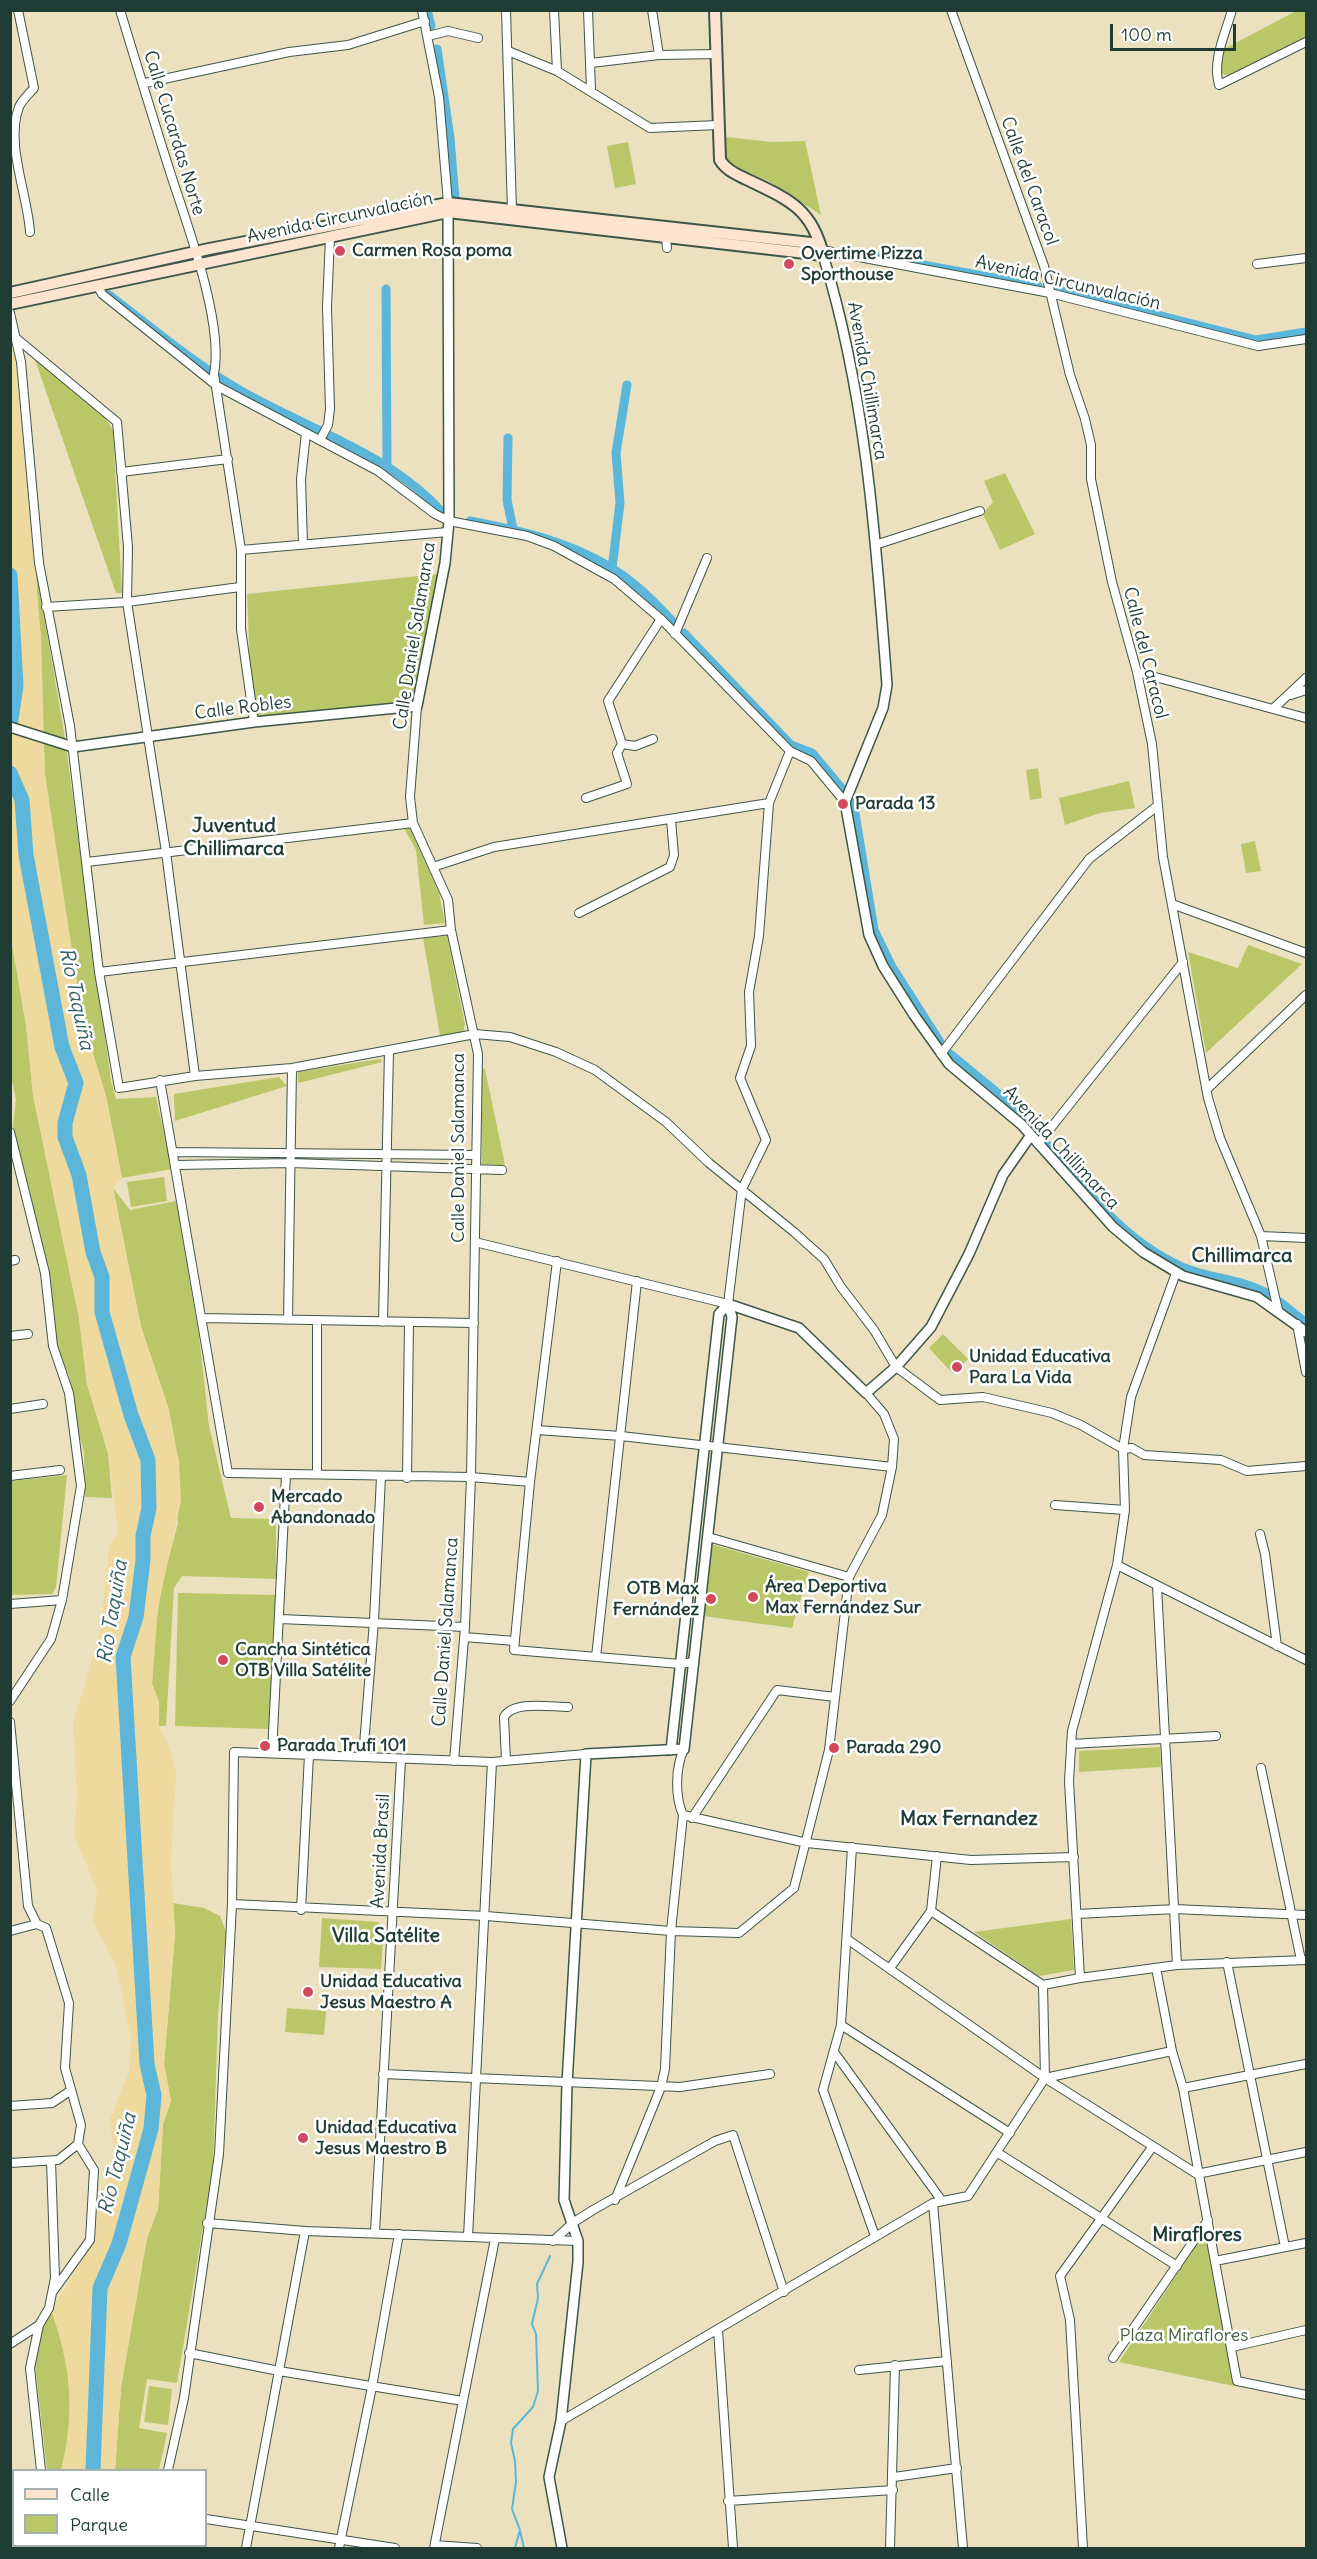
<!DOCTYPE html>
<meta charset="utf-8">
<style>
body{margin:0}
#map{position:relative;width:1317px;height:2559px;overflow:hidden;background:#ebe1bf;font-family:Delius,sans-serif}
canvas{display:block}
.frame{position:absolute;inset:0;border:12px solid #1f3d34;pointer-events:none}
.legend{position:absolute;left:12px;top:2469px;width:195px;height:78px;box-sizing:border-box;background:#fff;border:2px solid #a5b1ae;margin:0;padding:8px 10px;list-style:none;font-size:18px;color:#1f3d34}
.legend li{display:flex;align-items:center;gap:12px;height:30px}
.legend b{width:30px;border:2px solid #a5b1ae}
.scale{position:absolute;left:1110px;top:24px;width:126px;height:27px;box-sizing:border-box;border:3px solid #1f3d34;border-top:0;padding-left:8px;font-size:18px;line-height:21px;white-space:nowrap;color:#1f3d34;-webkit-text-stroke:4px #fff;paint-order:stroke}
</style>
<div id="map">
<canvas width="1317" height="2559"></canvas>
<div class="frame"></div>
<ul class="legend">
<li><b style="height:8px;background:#fde4d0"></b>Calle</li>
<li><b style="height:16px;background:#bac769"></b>Parque</li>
</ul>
<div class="scale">100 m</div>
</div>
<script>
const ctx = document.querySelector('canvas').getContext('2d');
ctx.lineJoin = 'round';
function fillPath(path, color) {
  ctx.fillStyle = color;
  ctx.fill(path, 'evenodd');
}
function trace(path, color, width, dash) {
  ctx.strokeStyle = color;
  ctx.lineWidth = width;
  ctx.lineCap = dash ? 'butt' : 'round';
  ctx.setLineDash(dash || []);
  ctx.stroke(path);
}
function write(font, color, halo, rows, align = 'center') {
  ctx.font = font + ' Delius,sans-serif';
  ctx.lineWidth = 5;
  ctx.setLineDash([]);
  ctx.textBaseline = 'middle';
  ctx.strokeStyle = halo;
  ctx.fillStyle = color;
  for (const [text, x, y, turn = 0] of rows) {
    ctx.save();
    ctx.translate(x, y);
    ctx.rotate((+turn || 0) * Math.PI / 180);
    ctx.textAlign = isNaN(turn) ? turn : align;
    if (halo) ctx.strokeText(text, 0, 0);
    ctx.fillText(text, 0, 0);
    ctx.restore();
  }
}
fillPath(new Path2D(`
 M1296,11H1304L1306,14V37L1231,76L1222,74L1219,62L1224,49Z
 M726,137L772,142L805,141L821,215L770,182L730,164L726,156Z
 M628,142L636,184L615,188L607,146Z
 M34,357C58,377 99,403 113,430L122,593H116Z
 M1005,473L1035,534L1000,550L983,514L993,502L984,481Z
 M36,569L64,732L111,1081L116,1099L156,1097L172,1169L122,1178L106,1096L83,1021L67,926L45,774Z
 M437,574L420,678L414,700L257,717L250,665L247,594Z
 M1038,768L1042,798L1030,800L1026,770Z
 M1129,781L1135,808L1100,813L1065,825L1059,798Z
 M404,828H410L439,893L445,923L424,925L416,850Z
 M1255,841L1261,871L1246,873L1241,844Z
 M10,933L26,1025L33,1095L79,1318L87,1384L108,1453L112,1498L85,1497L84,1451L78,1431L70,1378L55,1343L49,1269L13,1125L16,1100L10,1071Z
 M447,936L465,1024L463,1032L440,1036L423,937Z
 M1248,945L1302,964L1206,1053L1188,952L1238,968Z
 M380,1059L382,1062L298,1083V1072Z
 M482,1068L485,1069L505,1165L482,1164Z
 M279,1077L287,1086L175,1121L174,1094Z
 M164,1177L167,1201L131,1207L127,1182Z
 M113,1188L130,1210L176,1201L199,1335L209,1426L231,1518L276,1519V1579L182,1576L174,1588L166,1726H159V1702L152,1684L154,1635L163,1580L178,1523L169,1410L141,1327Z
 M943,1334L968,1359L953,1374L929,1348Z
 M67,1475L56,1587L52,1594L11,1595V1481Z
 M711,1544L809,1572L792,1628L703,1616Z
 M178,1593L277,1595L270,1729L175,1726Z
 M1160,1747L1161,1767L1079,1772V1751Z
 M173,1903L204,1908L220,1916L226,1932L218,2015L213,2167L177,2383L147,2379L139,2428L167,2433L159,2470H115L121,2387L147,2238L158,2209L163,2124L171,2101L164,2064L175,1934Z
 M322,1918L378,1922L384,1927L381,1969L319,1967Z
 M1071,1919L1074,1970L1039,1976L974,1932Z
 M287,2008L326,2011L324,2035L285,2032Z
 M1205,2232L1234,2386L1119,2362Z
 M51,2310C71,2364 76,2414 61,2470H47L35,2364L43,2323Z
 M149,2386L172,2389L168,2425L144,2422Z`), '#bac769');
fillPath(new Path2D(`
 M10,339L14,347L41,636L45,775L83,1021L106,1096L122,1178L113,1188L141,1327L169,1410L179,1462L181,1501L158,1607L152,1684L159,1702V1726L170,1748L176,1772L171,1860L175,1934L164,2064L171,2101L163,2124L158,2209L147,2238L121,2387L115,2470H61C76,2414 71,2364 51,2310L95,2240L98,2203L114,2153L110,2120L129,2071L131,2040L117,1968L93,1922L97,1890L74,1835L77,1796L73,1723L100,1633L109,1547L118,1531L108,1453L87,1384L79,1318L33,1095L26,1025L11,933Z`), '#eeda9e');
trace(new Path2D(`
 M520,2531L524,2548
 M515,2548L520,2530L512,2509L516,2482L515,2461L511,2443L513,2429L533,2407L538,2391L536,2334L532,2324L538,2298L537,2284L550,2256`), '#5cb6da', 2);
trace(new Path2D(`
 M427,10L431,26
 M437,49L450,138L455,199
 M846,251L1038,286
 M386,289L387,468
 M1055,289L1256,340L1306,332
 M109,295C146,323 181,353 220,378C290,424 382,447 440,510
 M508,438L507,500L513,529
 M470,521C522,531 577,543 622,575C642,589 660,608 677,626
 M612,569L620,503L616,453L627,385
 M684,633L791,745L812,753L843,790
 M853,801L874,930L892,967L940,1042
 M950,1054L1000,1095L1037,1133
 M1045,1142C1083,1188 1124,1241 1180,1266C1208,1279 1240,1278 1268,1294
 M1280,1302L1306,1323`), '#5cb6da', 9);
trace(new Path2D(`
 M10,575L16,686L10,726
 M10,773L22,800L26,855L62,1047L76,1083L65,1123V1137L79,1175L93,1252L102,1277V1312L131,1415L148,1460L149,1508L143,1536V1560L136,1617L123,1657L147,2064L154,2095L151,2129L119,2244L100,2288L93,2470
 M85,2548V2546`), '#5cb6da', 15);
const minor = new Path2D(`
 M18,10L34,88C29,94 22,100 19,107C5,143 28,196 30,232
 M120,10C137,66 154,122 172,178C188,227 224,324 214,374L241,550V629L254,722
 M422,10L439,97L448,203
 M506,10L512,211
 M554,10L557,71
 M588,10L591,90
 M652,10L659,55
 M951,10L1044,266L1070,375L1085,419L1091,445V479L1112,582L1137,672L1152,744L1163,857L1208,1098L1220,1138L1261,1236L1278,1310
 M1232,10C1225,35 1212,60 1219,85L1306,42
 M428,36L448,31L478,38
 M508,51L557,71L650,128L718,125
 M591,63L659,55L717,54
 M145,83L289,52L348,45L425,21
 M666,239L667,248
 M822,250L1050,293L1258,346L1306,339
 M1257,264L1306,258
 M97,285L102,294L217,386L378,471L435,514L449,521L527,536L554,546L614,579L661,619L790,751L811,761L845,802
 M10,313L21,362L39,563L70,726L99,972L119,1088L195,1076L292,1068L475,1034L510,1037L556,1052L595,1070L666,1122L709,1163L794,1232L824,1259L841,1287L874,1330L896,1367L940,1400L983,1397L1052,1413L1081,1425L1123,1449L1132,1448L1144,1455L1221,1460L1247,1471L1306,1466
 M16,338L117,422L128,547L127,602L166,852L195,1076
 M320,440L328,425L330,409L327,307L330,237
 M121,472L228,459
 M303,544L301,479L306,433
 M875,545L980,511
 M241,550L448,532
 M46,607L127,602L240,587
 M675,634L707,558
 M1137,672L1306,718
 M1291,695L1306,690
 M417,706L410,797L413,823L448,900L451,930L478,1054L471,1477L465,1627L454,1761
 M1274,708L1306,678
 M622,744L635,746L653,739
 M586,798L627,784L617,753L622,744L608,701L661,619
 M87,862L413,823
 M433,867L494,847L769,803
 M1172,904L1306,953
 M579,913L670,867L674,855L671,820
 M99,972L451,930
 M941,1054L1089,859L1156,807
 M160,1080L228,1473L471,1477L530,1482
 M1207,1089L1306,995
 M10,1132L45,1273L53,1346L69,1393L81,1486L62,1600L51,1639L10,1701
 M1038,1144L1183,962
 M174,1152L476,1155
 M176,1165L291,1163L502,1170
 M1261,1236L1306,1238
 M475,1242L728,1304L742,1189L766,1140L740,1078L751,1046L749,992L759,936L769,803L790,751
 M10,1261L15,1260
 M557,1261L530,1482L514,1650L680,1664L694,1662
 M203,1318L474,1323
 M288,1320L292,1068
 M383,1322L389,1051
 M1297,1324L1306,1372
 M10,1336L28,1334
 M10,1409L43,1404
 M537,1430L621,1436L892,1467
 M317,1474V1320
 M10,1476L60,1470
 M407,1478L409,1322
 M1055,1505L1125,1510
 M1260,1534L1265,1554L1277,1646
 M708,1537L849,1577
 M1117,1565L1306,1660
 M1157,1586L1177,1965
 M10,1604L62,1600
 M280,1619L465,1627
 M464,1637L515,1641
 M596,1657L637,1281
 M10,1722L28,1906L37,1924
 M1071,1744L1216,1736
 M272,1753L286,1475
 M363,1757L374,1621L381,1477
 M506,1761L504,1717C513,1700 550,1707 568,1707
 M1261,1768L1301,1960
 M683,1815L807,1843L971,1860L1074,1857
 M692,1818L777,1690L835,1697
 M852,1847L841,2025L823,2090L875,2236
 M232,1904L486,1916L671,1931L739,1933L794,1888L829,1750L849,1577L882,1515L892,1467L894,1439L884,1414L866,1393
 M301,1910L309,1755
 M931,1911L1043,1985L1080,1978L1069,1781L1072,1731L1117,1565L1125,1510L1123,1449L1131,1397L1176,1273
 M1077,1914L1175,1909L1306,1915
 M10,1931L37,1924L46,1928L69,2003L65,2068L81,2125L78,2144L58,2160L10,2163
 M847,1939L1045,2078L1197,2174L1306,2152
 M1227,1962L1285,2247
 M890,1968L931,1911L937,1856
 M1156,1968L1172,2051L1183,2088L1237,2381L1306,2395
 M1080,1978L1177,1965L1306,1960
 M1043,1985L1045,2078
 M841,2025L1010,2133
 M834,2052L942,2201
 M383,2074L680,2087L770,2074
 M1183,2088L1306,2064
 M10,2106L52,2103L70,2091
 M998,2153L1177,2266
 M615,2200L661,2087L665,2069L671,1931L683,1815C675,1797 675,1768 684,1749
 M933,2203L963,2548
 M207,2223L305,2231L578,2241
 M375,2232L401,1760
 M468,2237L492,1762
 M553,2241L574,2222L593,2210L715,2141L733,2135L784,2292
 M1215,2261L1306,2243
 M54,2290L90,2240L94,2170L78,2144
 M718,2330L733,2548
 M10,2344L39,2325
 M1232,2347L1306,2330
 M189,2353L279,2371L463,2401
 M1113,2358L1208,2220
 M859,2370L947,2361
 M561,2421L933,2203L968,2196L1045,2078L1172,2051
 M41,2470L30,2368L39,2325L49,2308L55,2278L51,2161
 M168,2470L184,2398L219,2154L232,1904L234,1752L492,1762L586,1754
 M894,2477L957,2468
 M728,2501L893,2490
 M206,2519L395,2548
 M435,2545L477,2548
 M16,2548L17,2546
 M152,2548V2546
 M246,2548L305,2231
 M339,2548L372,2387L399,2234
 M434,2548L495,2239
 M890,2548L895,2365
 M1083,2548L1070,2320L1060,2276L1153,2146`);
const tertiary = new Path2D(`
 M823,255C866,394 876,541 887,685L883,708L845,802L869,935L883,966L914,1015L949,1064L1022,1125L1113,1227L1143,1252L1183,1276L1257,1297L1306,1332
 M10,727L73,747L254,722L417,706L445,563L449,521L448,206
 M728,1304L799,1328L866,1393L896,1367L931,1327L969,1254L1003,1175L1031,1135
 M671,1750L719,1314L728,1304
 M562,2548L549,2477L561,2421L578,2262V2241L564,2200L567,2084L586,1754L684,1749L732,1317L728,1304`);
const secondary = new Path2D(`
 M10,293L209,249L448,203L820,244
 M10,304L448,212L823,255C812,208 788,199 746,179C736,174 726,170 720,160L715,10`);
trace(minor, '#3e5649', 10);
trace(tertiary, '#3e5649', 12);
trace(secondary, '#3e5649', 14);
trace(minor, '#fff', 8);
trace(tertiary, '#fff', 9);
trace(secondary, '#fde4d0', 10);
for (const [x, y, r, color] of [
 [340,251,6,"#d1495b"],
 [789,264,6,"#d1495b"],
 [843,804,6,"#d1495b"],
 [957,1367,6,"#d1495b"],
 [259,1507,6,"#d1495b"],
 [753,1597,6,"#d1495b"],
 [711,1599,6,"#d1495b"],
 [223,1660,6,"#d1495b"],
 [265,1746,6,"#d1495b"],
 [834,1748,6,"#d1495b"],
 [308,1992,6,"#d1495b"],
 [303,2138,6,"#d1495b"]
]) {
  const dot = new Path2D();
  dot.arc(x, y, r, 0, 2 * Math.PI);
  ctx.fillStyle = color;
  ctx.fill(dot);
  trace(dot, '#fff', 2);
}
write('18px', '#1f3d34', '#fff', [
 ["Calle Cucardas Norte",174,133,73],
 ["Calle del Caracol",1029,181,70],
 ["Avenida Circunvalación",340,218,-12],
 ["Avenida Circunvalación",1068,283,13],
 ["Avenida Chillimarca",867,381,80],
 ["Calle Daniel Salamanca",415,636,-81],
 ["Calle del Caracol",1145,653,76],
 ["Calle Robles",243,708,-7],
 ["Calle Daniel Salamanca",459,1148,-90],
 ["Avenida Chillimarca",1061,1148,47],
 ["Calle Daniel Salamanca",446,1632,-86],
 ["Avenida Brasil",381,1851,-87]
]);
write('bold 18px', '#1f3d34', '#fff', [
 ["Carmen Rosa poma",352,251],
 ["Overtime Pizza",801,254],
 ["Sporthouse",801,275],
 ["Parada 13",855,804],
 ["Unidad Educativa",969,1357],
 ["Para La Vida",969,1378],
 ["Mercado",271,1497],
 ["Abandonado",271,1518],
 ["Área Deportiva",765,1587],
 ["Max Fernández Sur",765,1608],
 ["OTB Max",699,1589,"right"],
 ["Fernández",699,1610,"right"],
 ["Cancha Sintética",235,1650],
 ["OTB Villa Satélite",235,1671],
 ["Parada Trufi 101",277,1746],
 ["Parada 290",846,1748],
 ["Unidad Educativa",320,1982],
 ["Jesus Maestro A",320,2003],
 ["Unidad Educativa",315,2128],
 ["Jesus Maestro B",315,2149]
], 'left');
write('18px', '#466041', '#fff', [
 ["Plaza Miraflores",1184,2336]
]);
write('bold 20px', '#1f3d34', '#fff', [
 ["Juventud",234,826],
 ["Chillimarca",234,849],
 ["Chillimarca",1242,1256],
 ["Max Fernandez",969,1819],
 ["Villa Satélite",386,1936],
 ["Miraflores",1197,2235]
]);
write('italic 20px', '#316166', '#fff', [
 ["Río Taquiña",76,999,78],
 ["Río Taquiña",113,1612,-81],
 ["Río Taquiña",118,2164,-76]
]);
</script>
